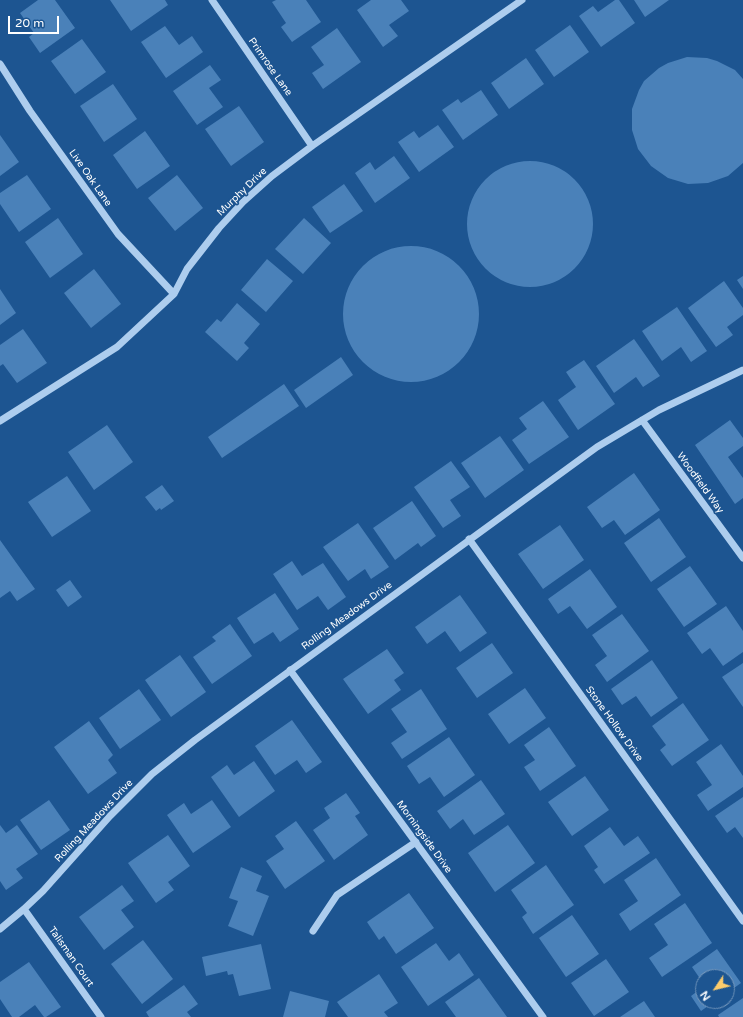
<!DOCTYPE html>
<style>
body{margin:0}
#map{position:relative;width:743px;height:1017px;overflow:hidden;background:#1d5591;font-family:"Varela Round",sans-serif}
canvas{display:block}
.north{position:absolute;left:695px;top:969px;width:40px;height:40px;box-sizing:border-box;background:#1d5591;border:1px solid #7799bd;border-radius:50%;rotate:235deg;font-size:11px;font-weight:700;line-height:16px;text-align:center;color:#fff}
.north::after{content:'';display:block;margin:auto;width:14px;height:18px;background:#fdcc6c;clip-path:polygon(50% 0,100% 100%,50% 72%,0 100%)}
.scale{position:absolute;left:8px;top:16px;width:51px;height:18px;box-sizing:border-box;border:2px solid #fff;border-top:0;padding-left:5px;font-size:12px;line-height:14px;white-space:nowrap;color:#fff;-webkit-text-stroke:3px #1d5591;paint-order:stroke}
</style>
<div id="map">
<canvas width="743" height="1017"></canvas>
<div class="north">N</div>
<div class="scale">20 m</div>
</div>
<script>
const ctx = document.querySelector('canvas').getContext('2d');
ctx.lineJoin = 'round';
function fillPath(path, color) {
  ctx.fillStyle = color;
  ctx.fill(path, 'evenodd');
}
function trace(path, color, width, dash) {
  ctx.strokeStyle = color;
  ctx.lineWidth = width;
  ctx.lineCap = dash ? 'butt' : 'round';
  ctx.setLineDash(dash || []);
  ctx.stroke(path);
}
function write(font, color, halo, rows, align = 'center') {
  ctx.font = font + ' "Varela Round",sans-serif';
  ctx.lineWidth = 3.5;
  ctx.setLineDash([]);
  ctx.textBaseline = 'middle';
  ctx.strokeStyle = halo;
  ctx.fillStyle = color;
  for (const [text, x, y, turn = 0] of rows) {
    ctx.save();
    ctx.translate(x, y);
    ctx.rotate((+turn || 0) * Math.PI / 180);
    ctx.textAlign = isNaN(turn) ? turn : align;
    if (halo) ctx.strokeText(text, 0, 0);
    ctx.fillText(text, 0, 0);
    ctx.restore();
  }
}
fillPath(new Path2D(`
 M38,0H55L75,28L40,53L29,37L34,33L20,13Z
 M110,0H165L168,5L131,31Z
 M276,0H306L321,22L292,42L281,27L286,23L272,2Z
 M371,0H401L409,11L389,25L398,36L383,47L357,10Z
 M615,0H619L635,23L601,47L579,16L593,6L598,12Z
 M634,0H669L645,17Z
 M570,25L589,52L554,77L535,50Z
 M165,26L179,45L192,36L203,52L166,78L141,42Z
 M337,28L361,62L323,89L312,73L324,65L311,47Z
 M82,39L106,72L75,94L51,61Z
 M687,57L707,58L717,61L735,70L743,79V163L728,176L708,183L688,184L668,178L651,166L638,149L632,130V109L639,90L644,81L659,68L668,63Z
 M526,58L544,84L509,109L491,83Z
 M210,65L221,80L209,88L223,107L197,125L173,91Z
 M113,84L137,119L104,142L80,106Z
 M481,90L498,115L463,140L442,110L458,99L461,103Z
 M239,106L264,142L231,166L205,129Z
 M438,125L454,147L419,172L398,142L414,131L419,138Z
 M145,131L170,166L137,189L113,155Z
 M0,135L19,162L0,176Z
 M394,156L410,178L375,203L355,173L370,162L375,170Z
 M467 224a63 63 0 1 1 126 0a63 63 0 1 1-126 0Z
 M27,175L51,209L19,232L0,204V193Z
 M177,175L203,208L175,231L148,198Z
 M344,184L363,211L330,233L312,207Z
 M58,218L83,254L50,278L25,242Z
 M304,218L331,243L303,274L275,249Z
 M343 314a68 68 0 1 1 136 0a68 68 0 1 1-136 0Z
 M267,259L293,281L266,312L241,290Z
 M94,269L121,304L91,328L64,293Z
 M743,276V289L737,280Z
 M724,281L743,308V315L727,327L733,335L716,347L688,308Z
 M0,289L16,313L0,325Z
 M237,303L260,324L244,343L249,348L237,361L205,332L217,319L221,322Z
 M677,307L707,351L691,362L681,347L662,361L642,331Z
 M23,329L47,363L17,383L3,364L0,366V345Z
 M634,339L660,376L643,387L636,377L614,393L596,366Z
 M341,357L353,375L306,408L294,390Z
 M584,360L615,404L578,430L558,400L576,387L566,372Z
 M284,384L299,406L222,458L208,437Z
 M543,401L569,437L529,464L512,440L527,429L519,418Z
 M730,420L743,438V446L728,457L743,478V498L735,504L695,445Z
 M107,425L133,462L94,490L68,452Z
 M500,436L524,470L485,498L461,463Z
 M451,461L470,487L450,500L461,516L443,528L414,487Z
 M634,473L660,510L625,535L614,520L602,528L587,507Z
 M67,476L91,511L52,537L28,502Z
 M162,485L174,501L161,510L160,508L156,511L145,497Z
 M412,501L436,536L421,547L418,543L395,560L373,528Z
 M659,518L686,557L651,582L624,543Z
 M358,523L389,567L371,579L365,569L348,581L323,547Z
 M560,525L584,560L543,589L518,554Z
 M0,540L35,589L17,601L10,591L0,598Z
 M292,561L302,576L323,563L346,597L328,610L318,596L297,610L273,574Z
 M690,566L717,604L684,627L657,589Z
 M590,569L617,607L587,629L570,606L558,614L548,599Z
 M70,580L82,597L68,607L56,590Z
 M275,593L299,629L280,642L273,632L254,644L237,618Z
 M460,595L487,633L460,652L445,631L427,644L415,627Z
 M726,606L743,631V652L723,666L710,648L702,654L687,633Z
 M622,614L649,651L607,682L595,665L607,656L592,635Z
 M230,624L252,656L212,684L193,657L216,641L212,637Z
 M492,643L513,673L477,698L456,668Z
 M387,649L404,673L394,680L401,690L368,714L343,679Z
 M180,655L206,692L171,717L145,680Z
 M652,660L678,698L651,717L636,696L622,705L611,689Z
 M743,663V707L722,677Z
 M525,688L546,718L509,744L488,714Z
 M139,689L161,720L120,749L99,718Z
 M421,689L447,729L402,759L391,743L407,732L391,709Z
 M683,703L709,740L672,766L660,750L666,745L652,726Z
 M292,720L322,762L306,773L297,760L275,775L255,746Z
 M89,721L113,755L108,760L117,773L88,794L54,747Z
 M549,727L576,766L540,791L524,767L535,760L524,745Z
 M449,737L475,775L444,797L430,777L419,784L407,766Z
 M721,744L743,776V787L708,811L697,795L712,785L696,762Z
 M254,761L275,791L239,817L211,777L227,765L234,775Z
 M585,776L609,810L572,836L548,802Z
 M481,780L505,814L474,835L463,819L450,829L437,811Z
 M346,793L360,813L355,816L368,835L334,860L313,830L330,818L324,808Z
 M743,797V838L735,827L727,833L715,816Z
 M49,800L70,830L41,850L20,820Z
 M212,800L231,827L193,853L167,815L184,803L191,814Z
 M296,821L325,861L285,889L266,861L284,849L275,836Z
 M0,825L6,833L17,825L38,854L16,869L23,878L6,890L0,881Z
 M508,825L535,863L495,892L468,853Z
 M610,827L624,846L638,836L650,853L604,884L594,870L598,867L584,846Z
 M168,835L190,866L168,882L174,890L156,903L128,863Z
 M656,858L681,895L630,931L619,914L638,901L624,880Z
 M546,865L574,905L533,934L522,917L527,913L511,890Z
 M241,867L262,876L256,891L269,896L253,936L228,926L238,901L229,898Z
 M122,885L134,901L121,910L134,927L104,950L79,917Z
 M409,893L434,928L396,954L384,936L379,940L367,922Z
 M685,903L712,943L662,977L649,958L668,945L654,924Z
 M572,915L599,954L566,977L539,938Z
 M143,940L173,979L142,1004L111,964Z
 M436,943L449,961L459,953L474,975L428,1006L401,967Z
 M261,944L271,989L239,996L233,974L228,975L227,971L206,976L202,957Z
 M717,949L741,983L727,993V977H703V983L692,967Z
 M606,959L629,992L594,1016L571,983Z
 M29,962L61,1007L46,1017H44L35,1005L19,1017H12L0,999V982Z
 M379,974L398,1003L384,1012L388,1017H348L337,1002Z
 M479,978L507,1017H456L445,1002Z
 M184,985L198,1004L187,1012L191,1017H149L146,1012Z
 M703,987V1001H715L701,1011L691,996Z
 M290,991L329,1001L325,1017H283Z
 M743,998V1017H719L718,1015Z
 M644,1001L655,1017H620Z`), '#4a81b9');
trace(new Path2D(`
 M212,0L312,146
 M0,64L30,111L118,234L174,294
 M642,420L743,558
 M0,421L117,347L174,294L187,269L219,228L243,202L272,176L312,146L522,0
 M469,539L743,921
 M290,670L543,1017
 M24,909L101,1017
 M0,929L24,909L43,891L110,816L152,774L195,740L597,447L659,410L743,370
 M313,931L337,895L416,842`), '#adcdee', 7);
write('10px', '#fff', '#1d5591', [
 ["Primrose Lane",270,67,55],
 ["Live Oak Lane",90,178,55],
 ["Murphy Drive",242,192,-44],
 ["Woodfield Way",700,483,54],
 ["Rolling Meadows Drive",347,616,-36],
 ["Stone Hollow Drive",614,724,54],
 ["Rolling Meadows Drive",94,821,-47],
 ["Morningside Drive",424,837,54],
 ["Talisman Court",71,957,55]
]);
</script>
